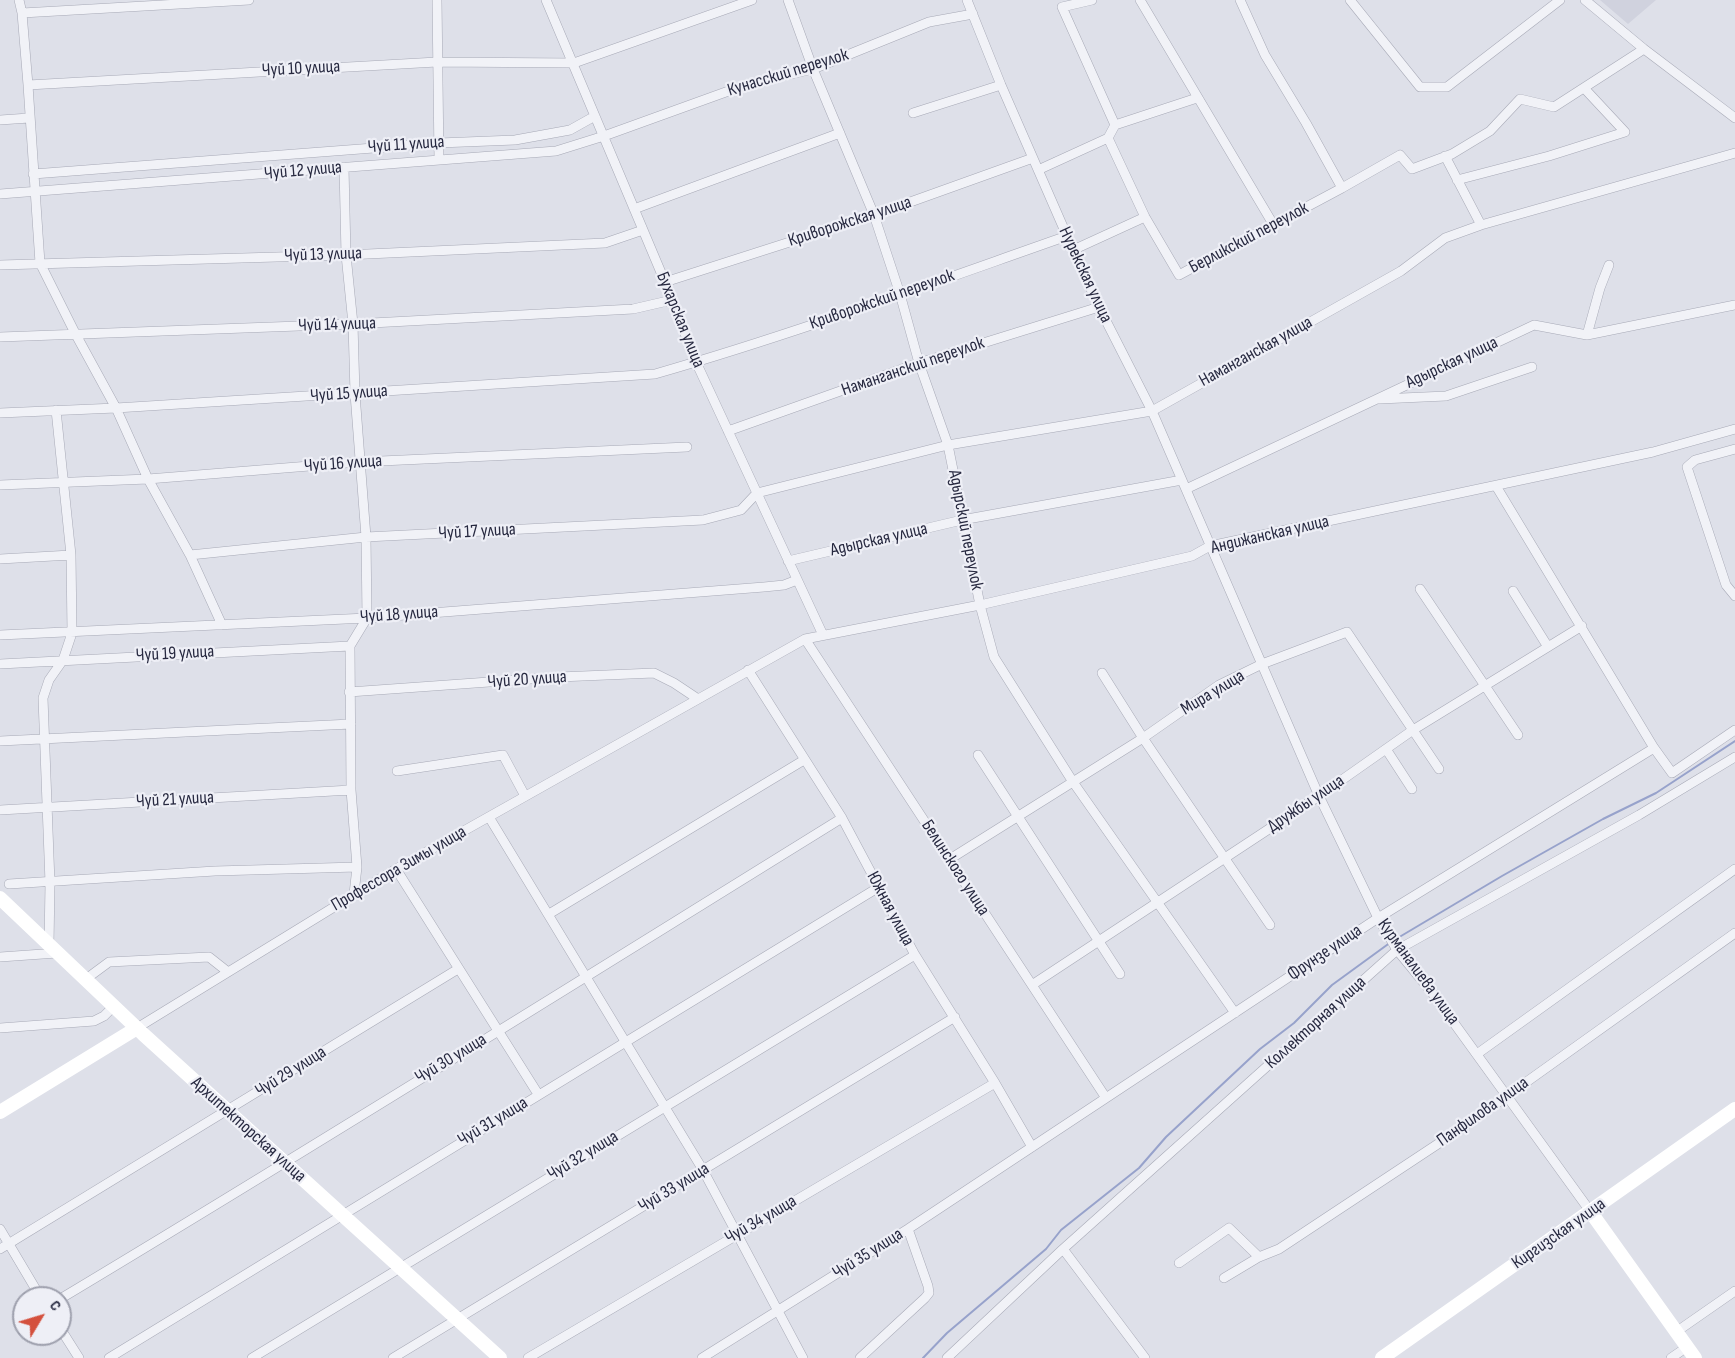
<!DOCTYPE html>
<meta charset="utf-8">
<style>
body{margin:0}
#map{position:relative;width:1735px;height:1358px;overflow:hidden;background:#dee0e9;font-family:"Sofia Sans Condensed",sans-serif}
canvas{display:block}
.north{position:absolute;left:12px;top:1286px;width:60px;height:60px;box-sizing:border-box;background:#eeeff6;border:2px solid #9ea0ad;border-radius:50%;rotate:52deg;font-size:16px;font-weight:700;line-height:24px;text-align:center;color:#272940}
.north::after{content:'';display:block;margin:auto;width:21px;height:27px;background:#d4503d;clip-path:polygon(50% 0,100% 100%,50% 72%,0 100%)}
</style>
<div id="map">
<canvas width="1735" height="1358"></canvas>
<div class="north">С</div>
</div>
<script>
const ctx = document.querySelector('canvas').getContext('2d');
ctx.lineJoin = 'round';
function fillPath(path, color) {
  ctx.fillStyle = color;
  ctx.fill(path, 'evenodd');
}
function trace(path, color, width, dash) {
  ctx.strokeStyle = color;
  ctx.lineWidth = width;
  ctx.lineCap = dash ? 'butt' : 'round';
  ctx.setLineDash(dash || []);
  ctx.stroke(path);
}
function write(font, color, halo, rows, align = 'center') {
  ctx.font = font + ' "Sofia Sans Condensed",sans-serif';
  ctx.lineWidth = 4.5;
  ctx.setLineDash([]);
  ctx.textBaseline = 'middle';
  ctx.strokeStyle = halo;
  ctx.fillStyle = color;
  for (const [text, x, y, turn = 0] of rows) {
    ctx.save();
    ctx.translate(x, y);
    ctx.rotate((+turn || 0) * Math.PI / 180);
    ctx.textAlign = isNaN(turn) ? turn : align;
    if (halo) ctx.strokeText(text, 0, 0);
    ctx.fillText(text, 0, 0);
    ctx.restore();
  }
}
fillPath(new Path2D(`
 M1600,0H1656L1628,24Z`), '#d0d2de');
trace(new Path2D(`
 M1396,939L1502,876L1603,819L1656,793L1735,741
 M923,1358L947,1333L1046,1249L1061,1230L1139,1168L1166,1137L1260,1049L1294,1023L1332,985L1391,942`), '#97a2cb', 2);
const street = new Path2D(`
 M19,0L22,13L28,85L40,263L75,333L116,408L148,479L190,555L222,625
 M437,0L439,160
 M546,0L665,282L696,362L823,635
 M788,0L813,69L874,215L900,294L919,363L948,445L980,605L994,657L1073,782L1235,1013
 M967,0L1001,85L1067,236L1099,307L1152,411L1319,796L1378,918L1397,950L1433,994L1590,1211
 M1092,0L1062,7L1115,125L1197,98
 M1140,0L1273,224
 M1240,0L1265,55L1306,123L1342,188
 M1350,0L1420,87H1447L1560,0
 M1585,0L1644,49L1735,118
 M22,13L249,0
 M28,85L437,62L574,63L752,0
 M913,113L1001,85
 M0,120L29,118
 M1115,125L1108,138L1145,217L1179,275L1342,188L1400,155L1412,169L1452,154L1490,131L1520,99L1554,107L1644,49
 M1445,156L1481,225
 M344,167L346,255L353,324L355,394L366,537L367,618L350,646L351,790L357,867L354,894
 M1038,170L1108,138
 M33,174L439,143L515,140L570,130L595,116
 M1457,180L1549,156L1625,132L1584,88
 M0,194L556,151L604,136L748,84L813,69L929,22L973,14
 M634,209L840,133
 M1073,250L1145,217
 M0,265L346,255L605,243L643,230
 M665,282L874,215L1033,158
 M1587,335L1600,288L1609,265
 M0,337L353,324L633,309L672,300
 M1380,399L1446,396L1532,367
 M0,413L116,408L655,374C794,334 930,284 1067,236
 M728,431L919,363L1099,307
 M1735,449L1695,460L1687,467L1726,585L1735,596
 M0,485L148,479L359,462L687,447
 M1496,486L1654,748L1672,773L1735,730
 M1186,489L1534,325L1587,335L1735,305
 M190,555L366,537L703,520L741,510L757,493L948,445L1152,411L1401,271L1445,238L1481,225L1735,153
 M0,559L71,555
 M788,561L962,520L1182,480
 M1420,589L1518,735
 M1513,591L1548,647
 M0,635L367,618L764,587L784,585L797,580
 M805,639L1106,1098
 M0,664L350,646
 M748,670L842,818L915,955L995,1083L1032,1147
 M1102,673L1143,738L1270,925
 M349,692L559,677L654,673L674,683L698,699
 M0,741L351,724
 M1386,749L1412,789
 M978,755L1120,974
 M397,771L503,755L525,796
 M0,810L351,790
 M489,817L703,1170L803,1358
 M950,859L1143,738L1219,685L1262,664L1347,632L1439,769
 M396,869L538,1094
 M9,884L215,871L357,867
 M549,914L804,760
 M49,945L50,883L43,698L49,680L63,660L72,633L71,555L56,410
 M0,957L57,953
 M86,979L109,962L209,957L228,972
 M1032,985L1319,796L1413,730L1582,626
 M0,1028L94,1021L104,1016L114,1006
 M137,1028L396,869L805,639L980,605L1192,556L1210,546L1653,452L1735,429
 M1477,1054L1735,869
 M0,1229L41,1298
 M0,1249L458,969
 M1063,1249L1145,1358
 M1179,1263L1229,1228L1259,1257
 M1224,1278L1259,1257L1279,1249L1462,1128L1735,933
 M60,1299C322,1142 582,979 842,818
 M60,1328L79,1358
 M1676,1332L1735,1291
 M109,1358L879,887
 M252,1358L915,955
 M393,1358L955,1017
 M528,1358L995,1083
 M702,1358L908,1229L1378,918L1654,748
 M860,1358L925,1298L929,1293L928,1286L908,1229
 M947,1358L1063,1249L1397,950L1639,815L1735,757
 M1671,1358L1687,1347`);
trace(street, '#a7a9b6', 10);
trace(street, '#f1f2f7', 9);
trace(new Path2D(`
 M0,898L143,1034L500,1358
 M0,1112L137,1028
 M1590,1211L1695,1358
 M1382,1358L1735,1109`), '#fff', 14);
write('18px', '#272940', '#eeeff6', [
 ["Чуй 10 улица",301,69,-3],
 ["Кунасский переулок",788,73,-17],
 ["Чуй 11 улица",406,145,-4],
 ["Чуй 12 улица",303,171,-5],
 ["Криворожская улица",850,222,-18],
 ["Берликский переулок",1249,238,-28],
 ["Чуй 13 улица",323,255,-2],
 ["Нурекская улица",1085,275,65],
 ["Криворожский переулок",882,300,-19],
 ["Бухарская улица",680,320,68],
 ["Чуй 14 улица",337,325,-2],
 ["Наманганская улица",1256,352,-29],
 ["Адырская улица",1452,363,-25],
 ["Наманганский переулок",913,367,-19],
 ["Чуй 15 улица",349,394,-4],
 ["Чуй 16 улица",343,464,-4],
 ["Адырский переулок",965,530,79],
 ["Чуй 17 улица",477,532,-3],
 ["Андижанская улица",1270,535,-13],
 ["Адырская улица",879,540,-13],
 ["Чуй 18 улица",399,615,-4],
 ["Чуй 19 улица",175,654,-3],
 ["Чуй 20 улица",527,680,-4],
 ["Мира улица",1213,693,-31],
 ["Чуй 21 улица",175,800,-3],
 ["Дружбы улица",1306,804,-34],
 ["Белинского улица",955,868,57],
 ["Профессора Зимы улица",399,869,-30],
 ["Южная улица",890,909,62],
 ["Фрунзе улица",1325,953,-34],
 ["Курманалиева улица",1418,972,54],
 ["Коллекторная улица",1316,1023,-42],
 ["Чуй 30 улица",451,1059,-31],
 ["Чуй 29 улица",291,1072,-32],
 ["Панфилова улица",1483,1112,-35],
 ["Чуй 31 улица",493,1122,-31],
 ["Архитекторская улица",248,1130,42],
 ["Чуй 32 улица",583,1156,-31],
 ["Чуй 33 улица",674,1188,-31],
 ["Чуй 34 улица",761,1220,-30],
 ["Киргизская улица",1559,1234,-35],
 ["Чуй 35 улица",868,1254,-32]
]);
</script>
